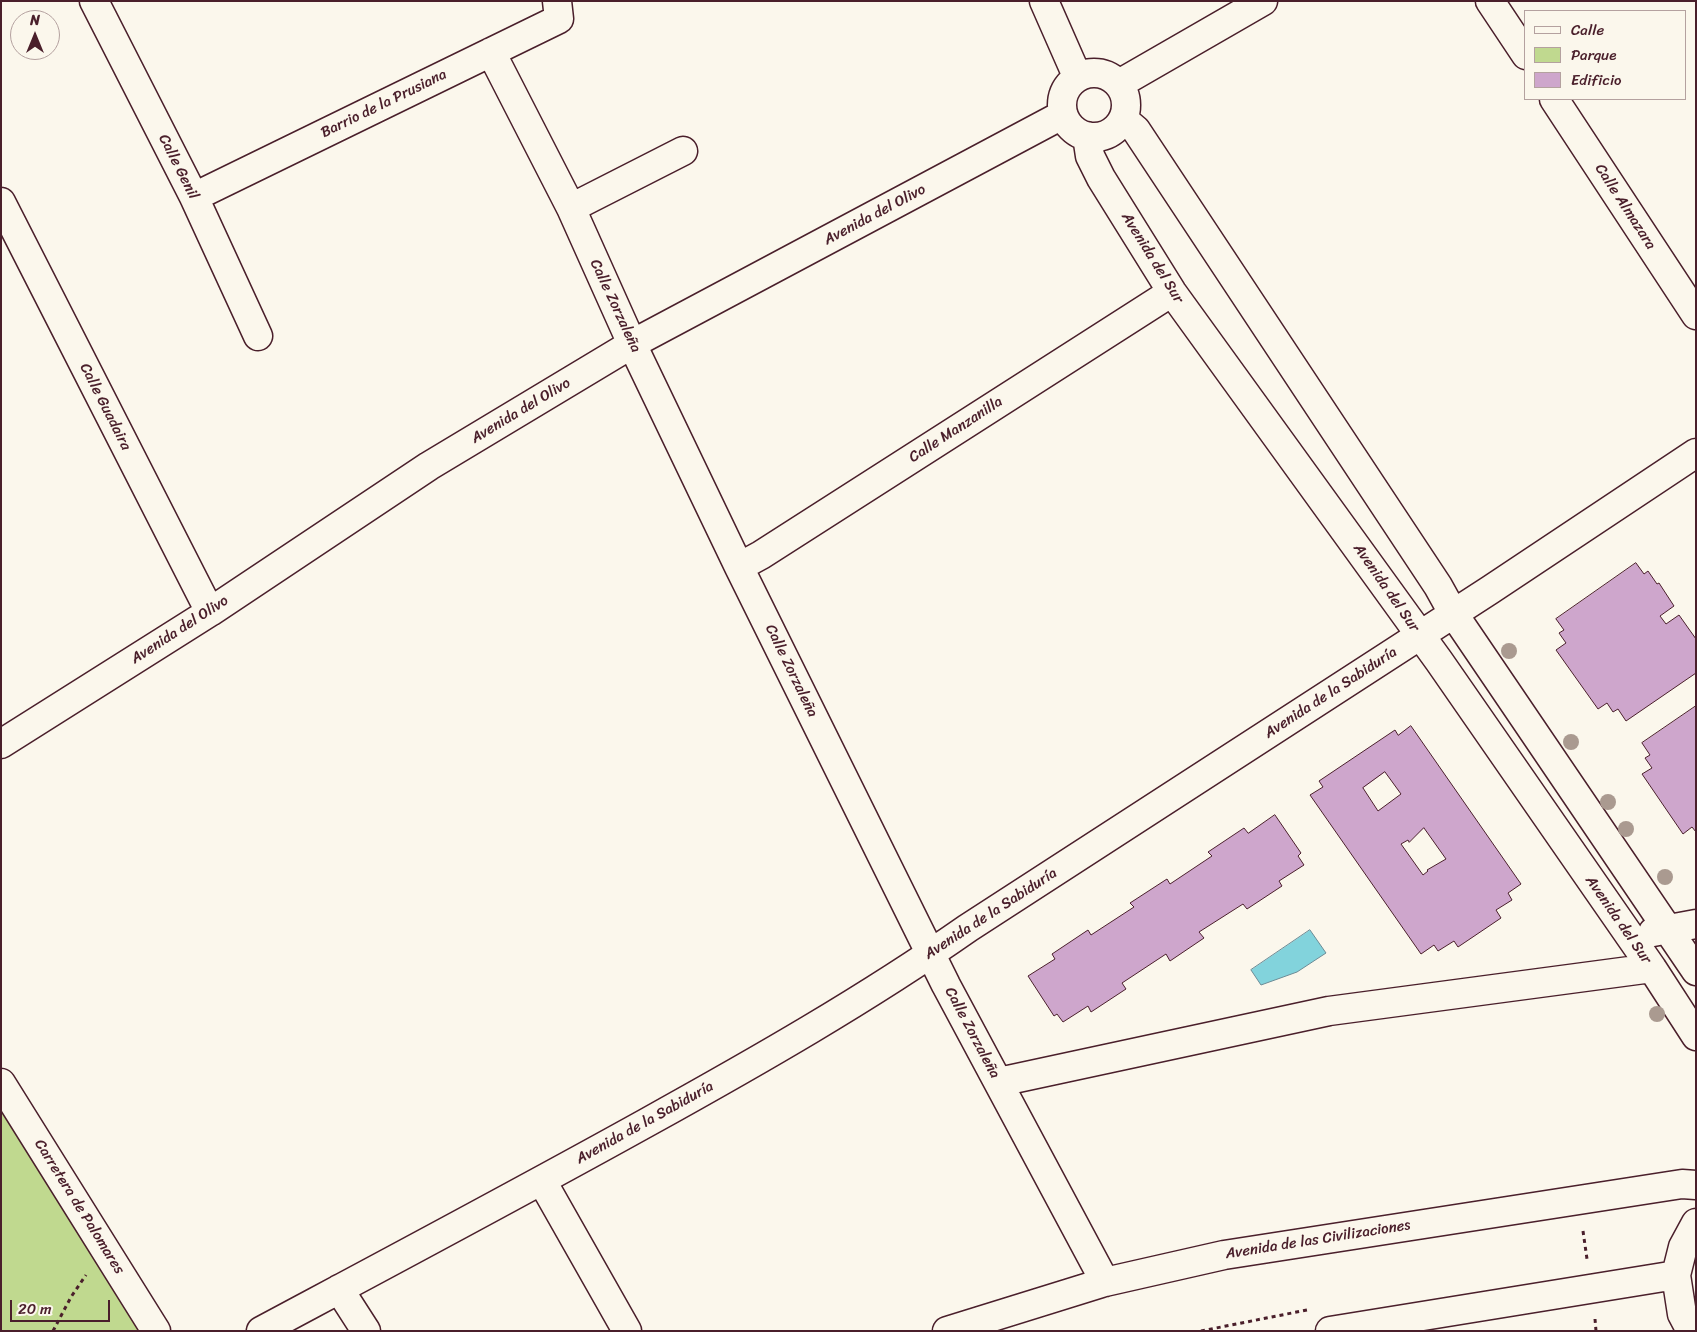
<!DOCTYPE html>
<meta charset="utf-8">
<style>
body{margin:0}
#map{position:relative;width:1697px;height:1332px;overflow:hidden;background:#fbf7ec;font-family:Sriracha,sans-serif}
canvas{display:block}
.frame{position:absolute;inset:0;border:2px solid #4a1f2b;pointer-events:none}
.legend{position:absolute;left:1524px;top:10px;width:162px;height:90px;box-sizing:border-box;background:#fbf7ec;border:1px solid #b4a19f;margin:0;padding:6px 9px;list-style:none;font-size:15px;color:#4a1f2b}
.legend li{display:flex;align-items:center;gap:10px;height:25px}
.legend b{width:25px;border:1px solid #b4a19f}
.north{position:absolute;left:10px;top:10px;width:50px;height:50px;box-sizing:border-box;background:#fbf7ec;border:1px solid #b4a19f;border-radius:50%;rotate:0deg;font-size:14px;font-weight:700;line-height:20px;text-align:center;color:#4a1f2b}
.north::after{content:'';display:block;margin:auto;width:18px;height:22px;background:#4a1f2b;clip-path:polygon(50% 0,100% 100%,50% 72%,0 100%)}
.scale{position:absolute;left:10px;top:1300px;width:100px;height:22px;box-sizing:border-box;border:2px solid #4a1f2b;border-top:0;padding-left:6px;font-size:15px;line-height:18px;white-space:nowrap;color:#4a1f2b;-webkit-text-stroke:4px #fbf7ec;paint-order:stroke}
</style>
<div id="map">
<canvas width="1697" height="1332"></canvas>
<div class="frame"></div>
<ul class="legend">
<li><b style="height:6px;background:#fbf7ec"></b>Calle</li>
<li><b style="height:14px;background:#c0d98f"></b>Parque</li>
<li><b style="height:14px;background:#cea6cc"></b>Edificio</li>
</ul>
<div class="north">N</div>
<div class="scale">20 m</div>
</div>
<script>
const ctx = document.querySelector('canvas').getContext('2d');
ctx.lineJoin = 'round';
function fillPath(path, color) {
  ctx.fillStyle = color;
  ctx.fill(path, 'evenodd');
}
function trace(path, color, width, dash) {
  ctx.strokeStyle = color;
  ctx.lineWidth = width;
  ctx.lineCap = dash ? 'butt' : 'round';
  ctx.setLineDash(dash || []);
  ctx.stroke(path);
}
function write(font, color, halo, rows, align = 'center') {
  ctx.font = font + ' Sriracha,sans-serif';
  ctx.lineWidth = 4.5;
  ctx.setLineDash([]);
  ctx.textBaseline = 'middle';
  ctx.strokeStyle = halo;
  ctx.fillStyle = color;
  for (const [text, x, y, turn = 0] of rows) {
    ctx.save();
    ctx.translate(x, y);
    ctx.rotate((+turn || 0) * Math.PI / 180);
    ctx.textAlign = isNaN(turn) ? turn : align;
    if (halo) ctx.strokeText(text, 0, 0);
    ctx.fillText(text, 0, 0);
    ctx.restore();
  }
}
fillPath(new Path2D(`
 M1,1081L156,1331H1Z`), '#c0d98f');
const water = new Path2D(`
 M1310,930L1326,953L1297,972L1261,985L1251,970Z`);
fillPath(water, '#82d3dc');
trace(water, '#6c8b95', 1);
const building = new Path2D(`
 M1636,563L1644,574L1648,571L1657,584L1659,583L1674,606L1660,616L1666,624L1679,615L1696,639V673L1626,721L1618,709L1613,712L1607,703L1598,709L1556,650L1566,643L1559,633L1564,630L1556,619Z
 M1696,706V832L1692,827L1683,834L1642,774L1652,768L1645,758L1650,755L1642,743Z
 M1411,726L1521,884L1508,893L1512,900L1496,910L1501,918L1458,947L1454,941L1438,951L1434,945L1421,954L1310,795L1323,787L1319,781L1395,730L1398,735ZM1385,772L1401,794L1378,811L1363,788ZM1424,828L1446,859L1427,870L1428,871L1423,875L1401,844L1408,840L1409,842Z
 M1275,815L1301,853L1298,856L1304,865L1279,881L1282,886L1247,909L1243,904L1199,932L1204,938L1170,961L1166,954L1122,983L1126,989L1091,1012L1088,1006L1063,1022L1057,1014L1054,1016L1028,976L1055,959L1052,954L1088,930L1091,935L1134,907L1130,903L1167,879L1170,884L1212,856L1208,852L1244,828L1248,833Z`);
fillPath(building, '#cea6cc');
trace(building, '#4a1f2b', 1);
const minor = new Path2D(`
 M94,1L194,197L258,336
 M1044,1L1077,76
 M1490,1L1526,55
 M491,52L571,208L632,344L739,567L946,985L1105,1282
 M1062 105a32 32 0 1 1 64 0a32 32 0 1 1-64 0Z
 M1119,84L1263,1
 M1554,99L1696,315
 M1123,119L1136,130L1438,586L1453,613L1696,971
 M1087,136L1090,156L1101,178L1172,292L1439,661L1652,968L1696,1036
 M194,197L559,19L557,1
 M1,202L210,612
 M571,208L683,151
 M739,567L761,555L1172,292
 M1,744L210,612L429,466L632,344L1062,115
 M1653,932L1696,924
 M999,1082L1329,1011L1652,968
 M1,1083L156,1331
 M542,1181L627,1331
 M339,1289L366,1331
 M261,1331C390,1262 518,1194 646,1123C756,1062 865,1000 968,928L1490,590L1696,453
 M947,1331L1105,1282L1224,1255L1682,1184L1696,1185
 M1330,1331L1676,1275
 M1691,1331L1682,1314L1676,1275L1683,1247L1696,1223`);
trace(minor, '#4a1f2b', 31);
trace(new Path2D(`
 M1583,1231L1587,1259
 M1595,1319L1596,1331
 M53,1331L71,1297L86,1275
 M1201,1331L1307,1310`), '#4a1f2b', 3, [4, 4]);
trace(minor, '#fbf7ec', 28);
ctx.fillStyle = '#aa9a90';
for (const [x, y] of [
 [1509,651],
 [1571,742],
 [1608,802],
 [1626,829],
 [1665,877],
 [1657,1014]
]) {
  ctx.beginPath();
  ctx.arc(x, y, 8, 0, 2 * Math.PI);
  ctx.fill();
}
write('15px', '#4a1f2b', '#fbf7ec', [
 ["Barrio de la Prusiana",384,104,-26],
 ["Calle Genil",178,167,63],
 ["Calle Almazara",1625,207,57],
 ["Avenida del Olivo",875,215,-28],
 ["Avenida del Sur",1152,258,58],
 ["Calle Zorzaleña",615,306,65],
 ["Calle Guadaira",105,407,63],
 ["Avenida del Olivo",521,411,-31],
 ["Calle Manzanilla",956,430,-33],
 ["Avenida del Sur",1386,588,55],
 ["Avenida del Olivo",180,630,-33],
 ["Calle Zorzaleña",791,671,64],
 ["Avenida de la Sabiduría",1331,693,-33],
 ["Avenida de la Sabiduría",991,914,-33],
 ["Avenida del Sur",1618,920,55],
 ["Calle Zorzaleña",972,1033,62],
 ["Avenida de la Sabiduría",645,1123,-29],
 ["Carretera de Palomares",79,1207,58],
 ["Avenida de las Civilizaciones",1318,1240,-9]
]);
</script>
